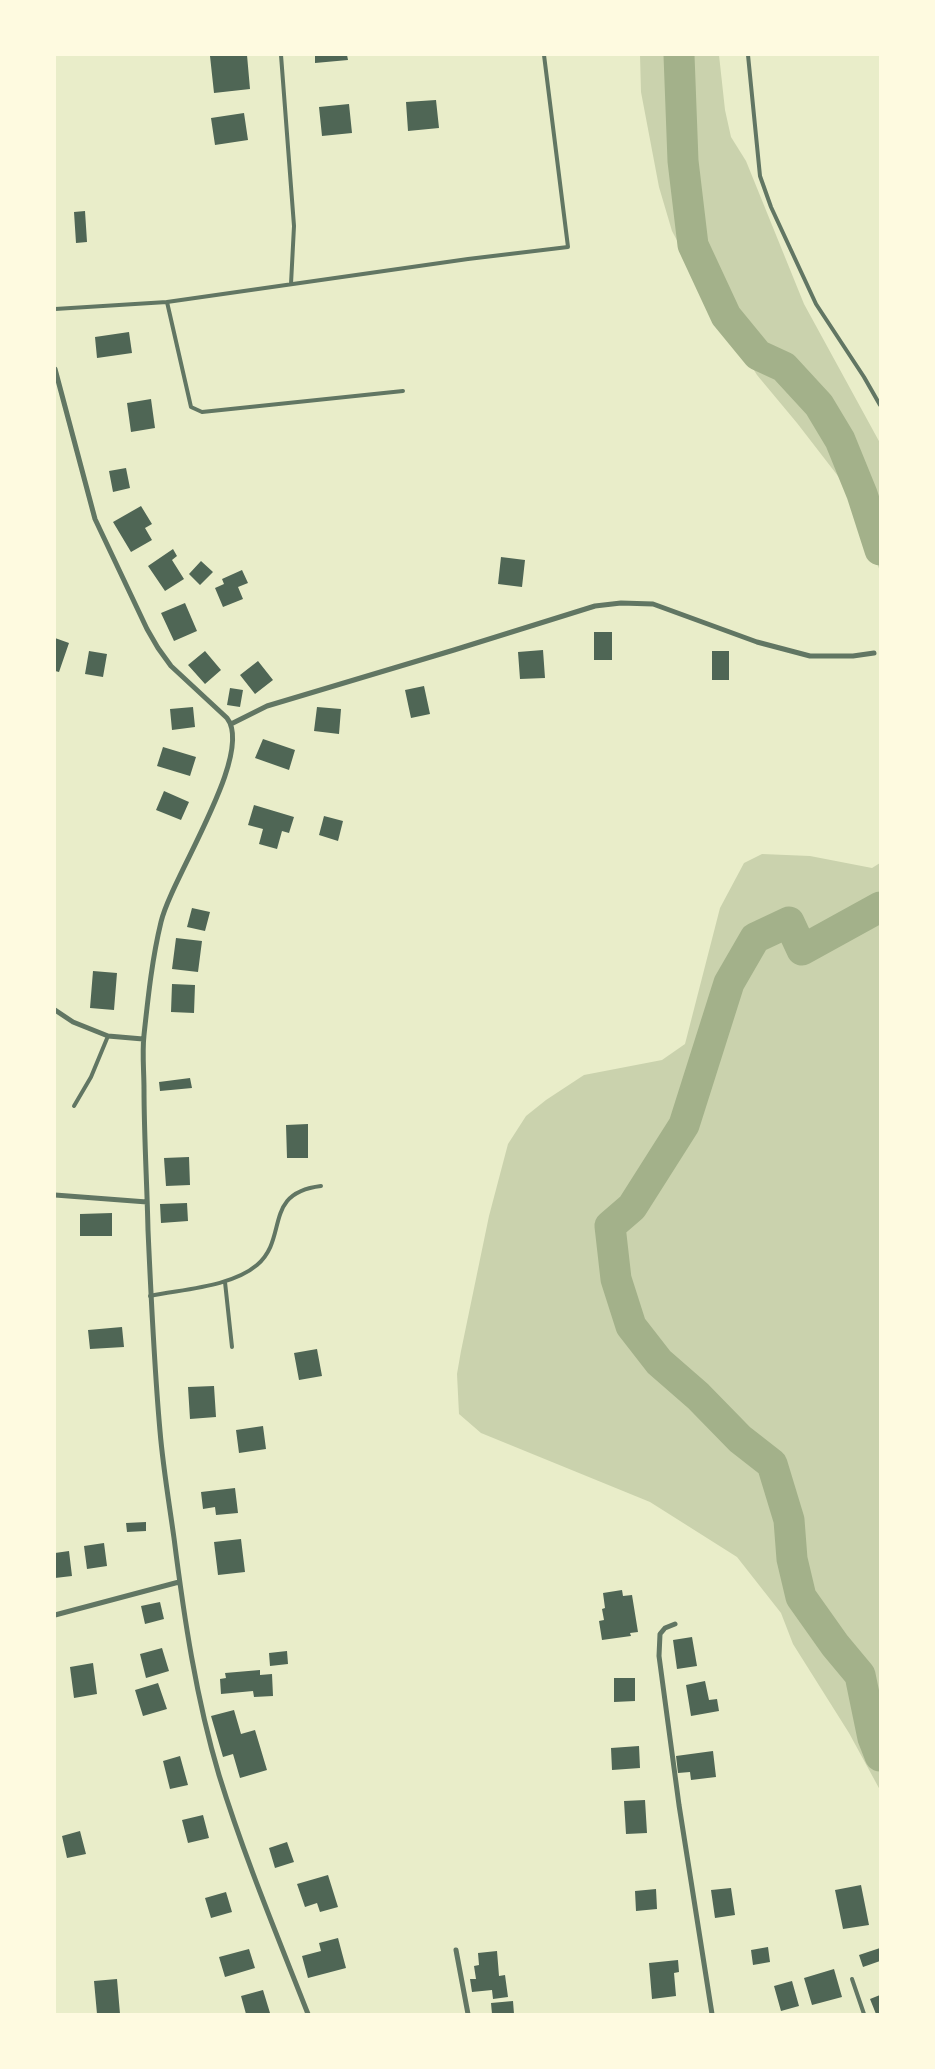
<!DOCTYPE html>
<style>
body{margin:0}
#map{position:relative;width:935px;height:2069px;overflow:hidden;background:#e9edc9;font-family:Roboto,sans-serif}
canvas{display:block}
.frame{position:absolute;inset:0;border:56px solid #fefae0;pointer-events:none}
</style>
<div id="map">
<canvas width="935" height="2069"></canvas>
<div class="frame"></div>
</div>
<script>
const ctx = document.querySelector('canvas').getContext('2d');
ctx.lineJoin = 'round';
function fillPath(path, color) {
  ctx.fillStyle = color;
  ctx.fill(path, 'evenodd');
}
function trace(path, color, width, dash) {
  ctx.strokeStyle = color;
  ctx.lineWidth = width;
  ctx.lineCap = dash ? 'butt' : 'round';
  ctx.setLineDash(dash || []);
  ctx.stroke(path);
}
fillPath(new Path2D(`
 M640,55H719L725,110L731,137L746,161L804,304L880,443V571L848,489L797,423L757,375L698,280L672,231L659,187L641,92Z
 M762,854L810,856L872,868L880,863V1790L849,1733L793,1644L781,1613L737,1557L650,1502L481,1433L459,1414L457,1374L461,1351L489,1216L508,1144L526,1116L546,1100L584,1075L662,1060L685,1044L720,908L744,863Z`), '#cad2ad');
trace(new Path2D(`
 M679,55L683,161L693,245L726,316L758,355L784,367L819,405L840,440L862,494L880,550
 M880,907L802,950L789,922L755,938L729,983L684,1125L632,1207L610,1226L616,1279L631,1326L659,1362L698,1396L740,1439L772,1464L789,1520L792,1559L801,1597L835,1645L860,1675L873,1738L880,1756`), '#a3b18a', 31);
fillPath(new Path2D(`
 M221,55H247L250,89L214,93L210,56Z
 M315,55H347L348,60L315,63Z
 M436,100L439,128L408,131L406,102Z
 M349,104L352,133L322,136L319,107Z
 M244,113L248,140L215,145L211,118Z
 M85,211L87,242L76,243L74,212Z
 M129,332L132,353L97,358L95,337Z
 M151,399L155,428L131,432L127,403Z
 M126,468L130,488L113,492L109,471Z
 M141,506L152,524L145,528L152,540L131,552L113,522Z
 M173,549L177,556L172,560L184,579L165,591L148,566Z
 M501,557L525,560L522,587L498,584Z
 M201,561L213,572L200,585L189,574Z
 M242,570L248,583L238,587L243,599L223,607L215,588L224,584L222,579Z
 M185,603L197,631L174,641L161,613Z
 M594,632H612V660H594Z
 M55,638L69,643L59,672L55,671Z
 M543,650L545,678L520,679L518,652Z
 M89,651L107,654L103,677L85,674Z
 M205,651L221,670L205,684L188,665Z
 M712,651H729V680H712Z
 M258,661L273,680L255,694L240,675Z
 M424,686L430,714L411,718L405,690Z
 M230,688L243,690L240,707L227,705Z
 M193,707L195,727L172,730L170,709Z
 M317,707L341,709L339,734L314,731Z
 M263,739L295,750L289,770L255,758Z
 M163,747L196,757L190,776L157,766Z
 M164,791L189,802L181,820L156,810Z
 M254,805L294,817L289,833L282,831L277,849L259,844L263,829L248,825Z
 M324,816L343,821L338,841L319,835Z
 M192,908L210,912L205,931L187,927Z
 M176,938L202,941L198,972L172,969Z
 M93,971L117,973L114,1010L90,1008Z
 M172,984L195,985L194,1013L171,1012Z
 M190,1078L192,1088L160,1091L159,1082Z
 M308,1124V1158H287L286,1125Z
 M189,1157L190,1185L166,1186L164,1158Z
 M187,1203L188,1221L161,1223L160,1204Z
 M112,1213V1236H80V1214Z
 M122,1327L124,1347L90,1349L88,1330Z
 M317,1349L322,1376L299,1380L294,1353Z
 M214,1386L216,1417L190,1419L188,1387Z
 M263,1426L266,1449L239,1453L236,1430Z
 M235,1488L238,1513L216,1515L215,1507L203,1509L201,1492Z
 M146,1522V1531L127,1532L126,1523Z
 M241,1539L245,1572L218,1575L214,1542Z
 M104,1543L107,1566L87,1569L84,1546Z
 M69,1551L72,1576L55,1578V1553Z
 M622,1590L623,1596L632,1595L638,1632L630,1633L631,1636L602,1640L599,1621L604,1620L602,1609L605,1608L603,1593Z
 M160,1602L164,1619L145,1624L141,1606Z
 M692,1637L697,1666L677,1669L673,1640Z
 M162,1648L169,1671L146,1678L140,1654Z
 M287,1651L288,1664L270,1666L269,1653Z
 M93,1663L97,1694L74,1698L70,1667Z
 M260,1670V1675L272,1674L273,1696L254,1697L253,1691L221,1694L220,1679L226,1678L225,1673Z
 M614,1678H635V1701L614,1702Z
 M705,1681L709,1700L717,1699L719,1711L691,1716L686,1685Z
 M158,1683L167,1709L143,1716L135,1690Z
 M234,1710L241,1734L255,1730L267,1770L240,1778L233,1754L223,1757L211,1716Z
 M639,1746L640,1768L612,1770L611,1748Z
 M713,1751L716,1777L691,1780L690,1772L678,1773L676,1756Z
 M180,1756L188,1785L170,1789L163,1761Z
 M645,1800L647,1833L626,1834L624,1801Z
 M203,1815L209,1838L188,1843L182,1820Z
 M80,1831L86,1854L67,1858L62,1836Z
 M287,1842L294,1862L275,1868L269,1848Z
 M328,1875L338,1907L320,1912L317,1903L305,1907L297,1884Z
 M861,1885L869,1925L843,1929L835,1890Z
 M731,1888L735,1915L715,1918L711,1890Z
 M656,1889L657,1909L636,1911L635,1891Z
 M226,1892L232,1912L211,1918L205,1898Z
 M338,1938L346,1968L308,1978L302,1956L321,1951L319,1943Z
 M768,1947L770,1962L753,1965L751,1950Z
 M880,1948V1961L863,1967L859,1955Z
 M249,1949L255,1968L225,1977L219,1957Z
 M497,1951L499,1976L505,1975L508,1997L493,1999L492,1990L472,1992L470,1979H476L474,1966L479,1965L478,1953Z
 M678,1960L679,1972L674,1973L676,1996L652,1999L649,1963Z
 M834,1969L842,1997L812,2005L804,1978Z
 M117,1979L120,2014H97L94,1981Z
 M792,1981L799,2006L781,2011L774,1986Z
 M263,1990L270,2013L246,2014L241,1996Z
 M880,1995V2013L876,2014L870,1999Z
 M513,2001L514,2014H492L491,2003Z`), '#4f6655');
trace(new Path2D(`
 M281,55L294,226L291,284
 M748,55L760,176L771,207L816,304L864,377L880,405
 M167,302L191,407L202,412L403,391
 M55,309L167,302L468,259L568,247L544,55
 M74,1106L91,1077L108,1036
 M225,1282L232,1347
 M150,1296C183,1289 231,1287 257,1265C289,1238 262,1193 321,1186
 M852,1979L864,2014`), '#617663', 4);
trace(new Path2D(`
 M55,369L95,519L147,629L158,648L171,666L227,718C255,754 171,878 161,922C152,959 148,998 144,1035C142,1053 144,1071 144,1089C144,1136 147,1183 148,1230C151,1297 154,1364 160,1431C163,1467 169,1502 174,1538C184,1617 196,1698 219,1775C244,1856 277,1935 308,2014
 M231,724L267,706L454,650L595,606L621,603L653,604L757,642L810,656H853L874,653
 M55,1010L73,1022L108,1036L143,1039
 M55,1195L147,1202
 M55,1615L179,1582
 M675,1624L665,1628L660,1634L659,1656L679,1805L712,2014
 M456,1950L468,2014`), '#617663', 5);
</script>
